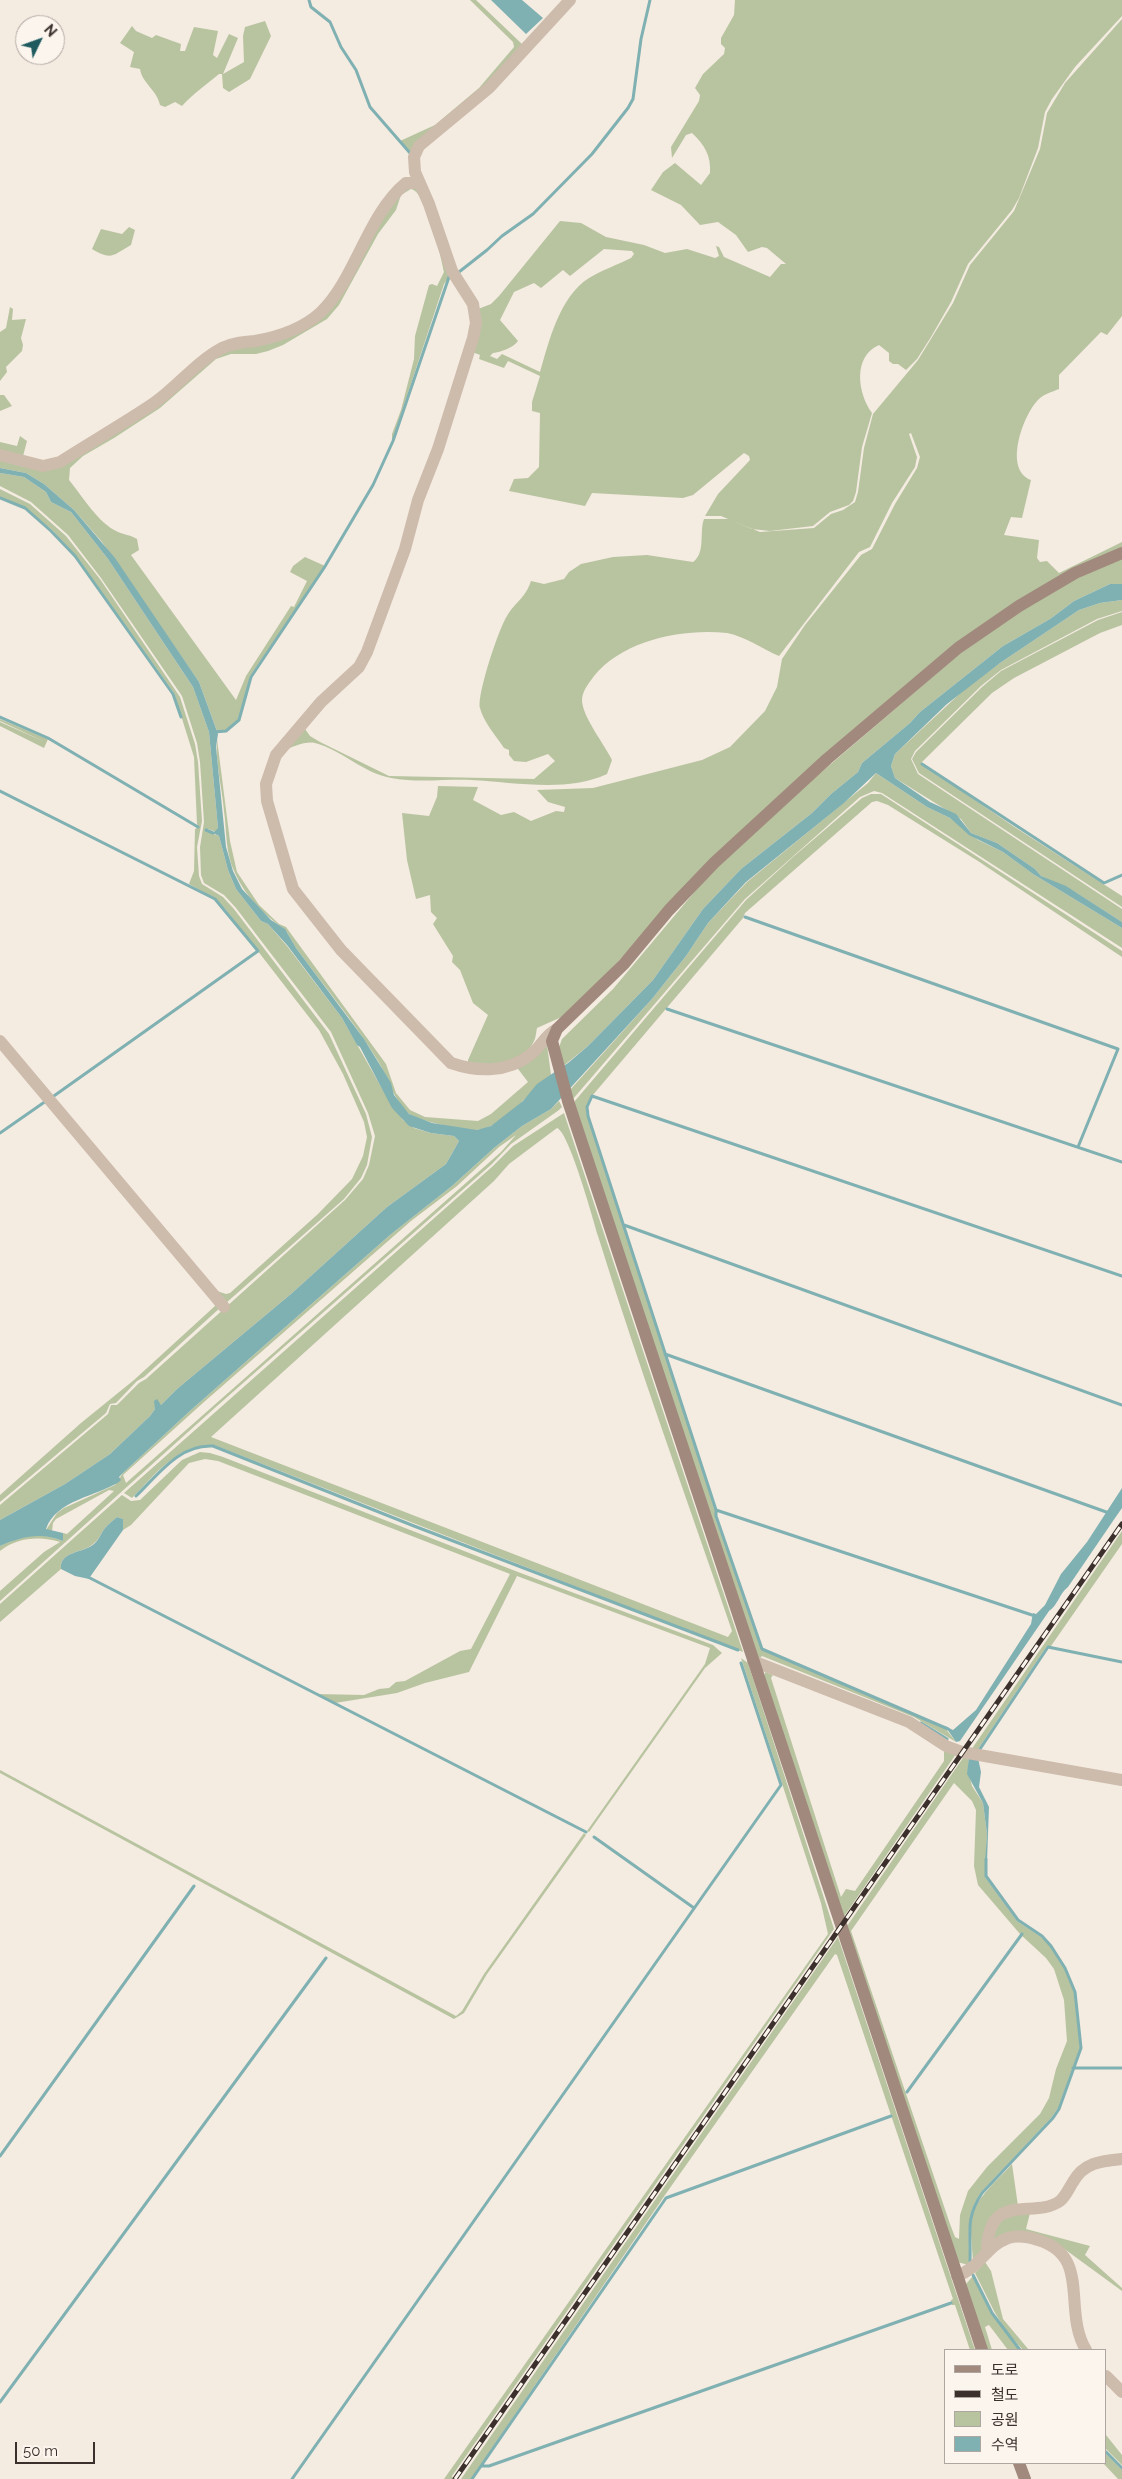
<!DOCTYPE html>
<meta charset="utf-8">
<style>
body{margin:0}
#map{position:relative;width:1122px;height:2479px;overflow:hidden;background:#f4ebe1;font-family:Raleway,"Noto Sans KR",sans-serif}
canvas{display:block}
.legend{position:absolute;left:944px;top:2349px;width:162px;height:115px;box-sizing:border-box;background:#fbf5ee;border:1px solid #aea6a0;margin:0;padding:6px 9px;list-style:none;font-size:15px;color:#3b302b}
.legend li{display:flex;align-items:center;gap:10px;height:25px}
.legend b{width:25px;border:1px solid #aea6a0}
.north{position:absolute;left:15px;top:15px;width:50px;height:50px;box-sizing:border-box;background:#fbf5ee;border:1px solid #aea6a0;border-radius:50%;rotate:48deg;font-size:14px;font-weight:700;line-height:20px;text-align:center;color:#3b302b}
.north::after{content:'';display:block;margin:auto;width:18px;height:22px;background:#1f5a5e;clip-path:polygon(50% 0,100% 100%,50% 72%,0 100%)}
.scale{position:absolute;left:15px;top:2442px;width:80px;height:22px;box-sizing:border-box;border:2px solid #3b302b;border-top:0;padding-left:6px;font-size:15px;line-height:18px;white-space:nowrap;color:#3b302b;-webkit-text-stroke:4px #fbf5ee;paint-order:stroke}
</style>
<div id="map">
<canvas width="1122" height="2479"></canvas>
<ul class="legend">
<li><b style="height:6px;background:#a18a7d"></b>도로</li>
<li><b style="height:6px;background:#3b302b"></b>철도</li>
<li><b style="height:14px;background:#b8c4a0"></b>공원</li>
<li><b style="height:14px;background:#7fb0b2"></b>수역</li>
</ul>
<div class="north">N</div>
<div class="scale">50 m</div>
</div>
<script>
const ctx = document.querySelector('canvas').getContext('2d');
ctx.lineJoin = 'round';
function fillPath(path, color) {
  ctx.fillStyle = color;
  ctx.fill(path, 'evenodd');
}
function trace(path, color, width, dash) {
  ctx.strokeStyle = color;
  ctx.lineWidth = width;
  ctx.lineCap = dash ? 'butt' : 'round';
  ctx.setLineDash(dash || []);
  ctx.stroke(path);
}
fillPath(new Path2D(`
 M470,0H476L523,45L499,73L411,152L400,141L435,125L479,88L514,47L513,42Z
 M735,0H1122V16L1075,67L1052,99L1045,112L1038,148L1019,198L1012,210L968,264L951,302L931,337L917,359L906,370L898,364H893L889,361V353L879,345C852,357 858,394 872,413L862,447L856,492L853,501L849,505L830,512L813,526L770,531L752,529L721,516H705L718,494L750,460L749,456L744,453L693,495L683,498L592,493L585,506L509,491L514,479L528,478L539,467L540,413L532,411V402L540,376L508,361L504,368L479,359L480,355L472,352L478,309L491,304L499,296L560,221L581,223L606,237L644,245L665,253L687,249L715,258L719,256L716,246L719,247L724,257L770,277L781,264H786L767,248L762,247L748,252L736,235L718,222L700,225L681,205L651,190L663,172L675,163L701,185L710,173C711,156 705,145 692,133L686,135L672,158L671,147L699,101L700,95L695,88L703,74L724,54L725,48L721,44V38L734,15ZM604,249L632,251L634,254L631,258C617,265 602,270 589,278C559,297 549,342 540,372L502,354L497,359L490,356L493,353C501,352 513,348 518,341L500,320L514,292L534,283L541,288L563,270L570,276Z
 M1122,19V316L1107,335L1101,332L1059,375V389C1052,392 1043,394 1038,400C1023,415 1003,470 1031,480L1022,518L1011,517L1004,535L1039,540L1037,558L1040,562L1047,561L1059,573L1122,542V549L966,638L639,940L566,1015L537,1028C536,1032 536,1039 533,1043C522,1065 489,1065 468,1064V1060L488,1015L473,1003L460,970L452,962L453,956L433,924L437,918L431,912L430,895L416,899L407,860L402,813L429,816L437,797L438,786L478,787L473,800L501,815L514,812L531,821L556,811L564,812L565,807L548,802L537,790L593,788L702,760L730,747L765,711L777,687L782,659L805,625L861,555L872,549L895,504L917,468L920,457L911,433L909,434L917,457L915,467L892,503L870,547L859,552L779,656C763,649 744,636 727,633C683,628 623,640 594,676C589,683 583,690 582,699C581,715 605,745 612,760L607,774C566,793 514,782 471,780C445,779 417,783 391,778C363,773 342,750 315,743C305,741 292,747 283,751L303,726L310,736L320,742L389,776L534,779L555,761L548,754L526,762L514,761L509,755V750L504,748C496,736 483,721 480,708C477,694 499,628 507,616C515,602 525,599 531,581L544,584L564,579L569,572L581,564L613,557L647,555L693,562C706,553 699,532 704,519H728L760,532L814,528L831,514L843,510L855,502L858,492L864,448L873,414L918,360L953,303L970,265L1014,211L1040,149L1047,113L1065,83Z
 M265,21L271,36L250,79L229,92L223,88L222,74H219C206,85 194,93 182,106L175,102L165,107L160,105C157,90 142,83 140,69L130,67L134,52L120,43L132,26L136,31L152,38L156,35L181,44L180,51H185L194,27L218,31L213,55L217,58L229,34L238,38L223,74L244,62L243,36L245,27Z
 M412,185C431,191 440,259 453,276L449,277L444,284L392,441V434L401,410L414,359L415,336L429,285L432,284L437,286L444,272C441,256 427,192 411,189L401,195L396,210L378,234L339,305L327,319L283,345L268,351L256,354H231L216,359L160,408L114,438L83,456L70,468L69,480C83,497 98,523 118,532C125,535 131,535 137,539L139,550L131,555L236,700L246,676L291,606L294,607L307,581L290,572L293,566L305,557L325,566L250,676L239,720L226,731H217L199,682L102,542L74,510L44,484L26,473L0,468V457L43,468L61,463L156,404L215,354L237,344L273,339L293,332L320,316L333,302L374,228L400,189Z
 M129,227L135,230L131,245C113,255 112,261 92,249L101,229L122,234Z
 M10,307L13,309L12,320L26,319L21,338L23,345L22,351L6,367L7,372L0,381V332L6,328Z
 M0,395H4L12,406L0,411Z
 M20,436L27,441L22,460L0,454V442L17,446Z
 M0,473L24,477L46,492L51,502L71,512L108,559L193,687L209,732L218,828L216,832L208,829L206,831L219,836L228,870L236,889L261,921L268,924L287,946L342,1018L384,1092L403,1120L414,1128L431,1133L454,1136L459,1141L446,1164L387,1207L291,1294L177,1389L161,1405L155,1401V1409L150,1416L110,1454L65,1484L0,1520V1505L108,1414L111,1405H117L139,1383L146,1379L345,1200L363,1179L369,1165L375,1136L368,1113L331,1032L236,908L224,895L204,883L201,875L200,847L204,822L200,762L197,743L182,696L101,578L68,535L31,502L0,486Z
 M0,489L30,504L66,536L100,579L180,697L195,744L198,762L202,821L197,847L199,876L202,884L223,897L234,909L329,1034L366,1114L372,1137L367,1165L361,1178L344,1199L226,1303L214,1290L226,1294L230,1293L318,1214L352,1179L363,1156L367,1137L364,1122L343,1074L319,1030L226,910L214,898L189,884L194,871L195,829L199,827L197,824L194,757L174,693L76,556L52,530L25,508L0,497Z
 M1122,558V584H1110L1074,601L1050,619L1003,646L920,712L910,723L862,763L858,772L831,794L812,813L741,869L703,909L653,980L588,1046L562,1067L558,1050L562,1039L613,989L712,871L790,799L957,656L1024,608L1073,580Z
 M1122,600V611L1097,619L1001,670L981,686L915,751L911,759L918,774L1122,909V922L1075,892L1041,876L1035,869L997,843L971,833L961,819L895,778L891,766L895,754L967,687L1000,663L1079,610L1100,603Z
 M1122,612V625L1100,633L1014,678L992,693L922,762V764L1013,826L1122,896V907L919,773L912,759L916,752L982,687L1001,671L1098,620Z
 M0,719L48,739L44,748L0,726V722L45,742L0,721Z
 M217,739L230,841L237,872L259,905L279,924L286,927L386,1064L396,1093L410,1110L425,1117L478,1121L491,1114L528,1082L515,1065L546,1037L551,1075C531,1089 502,1130 476,1130C464,1130 416,1121 408,1113C395,1102 387,1076 378,1061C354,1021 323,985 296,948C292,943 288,932 284,929C264,915 245,896 235,873C225,853 227,832 224,811C222,787 215,762 217,739Z
 M876,773L927,807L950,818L978,840L1003,852L1033,874L1122,928V948L882,793L874,791L860,797L745,899L573,1099L569,1091L652,999L686,956L708,923L747,882L868,783Z
 M871,794H881L1122,951V957L978,861L888,805L877,801L872,802L745,913L743,918L592,1096L586,1107L587,1116L715,1510V1517L762,1650L945,1728L956,1742L914,1717L762,1656L760,1658L757,1657L574,1102L746,900L793,857L862,798Z
 M559,1101L562,1107L559,1110L511,1144L492,1164L217,1406L0,1601V1591L44,1552L60,1542C41,1536 17,1537 0,1551V1546C22,1536 39,1531 63,1541V1533L67,1534L114,1491L109,1490L56,1519L53,1523L52,1531L46,1530L57,1513L64,1508L115,1485L123,1473L191,1410L390,1235L452,1186L494,1148L522,1126L551,1109ZM516,1135L501,1152L126,1483L123,1475L204,1402L411,1221L457,1186L499,1147Z
 M564,1113L743,1652L214,1445C177,1444 156,1474 132,1498L124,1493L493,1166L513,1146ZM557,1128C569,1132 593,1219 598,1236C639,1368 687,1499 732,1631L728,1637L211,1437L494,1181L509,1164Z
 M213,1296L221,1307L144,1377L137,1381L116,1403L110,1404L106,1413L0,1502V1495L81,1423L134,1380L215,1306Z
 M200,1452L210,1453L223,1457L518,1572L713,1645L722,1653L705,1668L589,1832L587,1831L705,1664L710,1648L517,1576L469,1672L425,1683L397,1693L335,1703L316,1694L364,1695L379,1689L389,1688L396,1682L405,1681L460,1651L471,1649L510,1574L218,1461L205,1459L189,1463L131,1525L123,1530V1519L117,1517C113,1521 108,1524 105,1528C101,1533 99,1540 93,1544C84,1553 59,1551 61,1569L0,1622V1604L122,1495L131,1501L140,1500L182,1460Z
 M1122,1531V1544L1051,1646H1047L977,1751L971,1750Z
 M741,1658L748,1663L834,1929L452,2476L453,2479H444L828,1934L821,1903Z
 M765,1672L773,1675L771,1678L841,1897L846,1889L855,1891L944,1761V1750L956,1754L843,1918L764,1677Z
 M965,1755L969,1757L968,1771L972,1786L983,1803L987,1834L985,1877L1017,1921L1041,1937L1051,1946L1064,1968L1074,1992L1080,2048L1058,2108L1052,2117L981,2192C964,2219 970,2235 969,2265L957,2262L845,1929ZM954,1783L972,1801L976,1810L974,1866L978,1885L1020,1934L1046,1958L1054,1969L1064,2000L1067,2041L1056,2069L1049,2098L1040,2114L987,2167L968,2191L960,2215L959,2239L955,2237L950,2224L851,1931Z
 M0,1770L456,2016L462,2011L484,1974L584,1833L586,1835L487,1974L464,2013L454,2019L0,1773Z
 M838,1937L975,2350H970L955,2305H952L951,2300L953,2299L837,1955L835,1954L665,2195L471,2479H461Z
 M1012,2164L1018,2206L1006,2210L973,2264C973,2250 969,2231 972,2217C976,2197 999,2179 1012,2164Z
 M1030,2213L1026,2229L1090,2246L1085,2255L1122,2288V2291L1059,2245L990,2238L1004,2217Z
 M985,2262L991,2271L1003,2319L1029,2350H1023L1006,2331L994,2311L975,2273Z
 M973,2276L992,2314L1019,2350H1008L989,2325L985,2327L992,2350H987L966,2284Z
 M1106,2435L1122,2455V2465L1106,2449Z
 M1106,2454L1122,2470V2479H1118L1103,2463H1106Z`), '#b8c4a0');
fillPath(new Path2D(`
 M491,0H522L543,18L526,34Z
 M0,468L26,473L44,484L74,510L115,558L199,682L218,734L216,747L226,847L233,871L242,889L271,920L285,929L296,948L364,1039L391,1083L394,1095L409,1114L432,1123L477,1130L491,1126L523,1101L537,1084L568,1063L588,1046L653,980L703,909L741,869L812,813L831,794L858,772L862,763L910,723L920,712L1003,646L1050,619L1074,601L1110,584H1122V600L1100,603L1079,610L1000,663L947,704L895,754L891,766L895,778L930,802L956,814L971,833L997,843L1035,869L1041,876L1066,886L1122,922V928L1033,874L1003,852L969,835L950,818L927,807L876,773L844,803L746,882L708,923L686,956L652,999L551,1109L522,1126L494,1148L452,1186L390,1235L191,1410L123,1473L119,1477L121,1480L119,1482C97,1496 56,1500 46,1529L63,1533V1541C41,1532 23,1536 0,1546V1520L65,1484L110,1454L150,1416L155,1409L154,1401L157,1399L161,1405L177,1389L291,1294L387,1207L446,1164L459,1141L454,1136L431,1133L409,1126L392,1108L360,1047L357,1045L342,1018L287,945L268,924L261,921L236,889L228,870L219,836L213,833L218,828L209,732L193,687L108,559L71,512L51,502L46,492L24,477L0,473Z
 M1122,1488V1508L1115,1518L1068,1587C1059,1594 1058,1605 1049,1611L960,1741L956,1742L945,1726L953,1730L976,1710L1031,1624L1033,1613L1036,1614L1045,1605L1061,1574L1087,1542Z
 M117,1517L123,1519V1530L90,1577L94,1580L75,1576L61,1569C59,1551 84,1553 94,1544C99,1540 101,1533 105,1528C108,1524 113,1521 117,1517Z
 M969,1757L978,1758L981,1772L979,1787L989,1807L987,1862H985L987,1834L983,1803L967,1774Z`), '#7fb0b2');
trace(new Path2D(`
 M309,0L311,7L330,22L341,47L356,70L370,107L410,153
 M459,272L487,250L502,236L533,214L592,154L628,108L633,99L641,39L650,0
 M0,498L25,508L51,531L75,556L173,694L181,717
 M0,717L48,738L198,827
 M214,732L226,731L239,720L251,677L324,568L373,485L393,441L449,277
 M922,764L1104,883L1122,875
 M0,791L215,899L258,951L51,1098
 M206,830L213,833
 M745,917L1118,1049L1078,1147
 M667,1009L1122,1162
 M0,1133L46,1101
 M624,1225L1122,1405
 M665,1354L1109,1513
 M136,1496C158,1475 179,1444 213,1446L414,1526L738,1650
 M716,1510L1035,1616
 M88,1577L586,1832
 M921,1723L947,1739
 M948,1729L762,1649L716,1516V1510L588,1116L587,1107L592,1096L1122,1276
 M980,1749L1048,1647L1122,1662
 M594,1837L694,1908
 M1073,2068H1122
 M907,2092L1022,1934
 M0,2156L194,1886
 M970,2261C971,2232 965,2219 982,2193L1053,2118L1059,2109L1081,2048L1075,1992L1065,1968L1051,1946L1042,1936L1018,1920L986,1876V1859
 M973,2275L992,2313L1020,2350
 M0,2402L326,1958
 M1106,2452L1122,2468
 M482,2466H489L951,2303
 M292,2479L781,1785L741,1663
 M472,2479L666,2198L891,2116`), '#7fb0b2', 3);
trace(new Path2D(`
 M0,455L43,466L60,462C91,442 123,424 154,403C178,386 196,362 222,348C233,343 243,342 255,341C277,337 304,328 321,312C356,278 367,215 406,183H419
 M557,1029C543,1037 542,1046 530,1055C507,1073 477,1072 451,1063L341,950L293,889L267,801L266,784L276,755L321,702L359,667L367,652L405,549L418,500L438,449L473,338L476,323L473,304L452,271L429,204L415,172L414,157L419,146L489,88L570,0
 M0,1041L224,1307
 M753,1661L909,1722L946,1746L962,1752L1122,1780
 M987,2253C987,2189 1034,2220 1060,2201C1066,2196 1069,2188 1073,2182C1084,2162 1102,2161 1122,2159
 M957,2276C981,2267 986,2246 1008,2238C1018,2235 1029,2237 1038,2240C1092,2256 1062,2310 1086,2350
 M1106,2376L1122,2392`), '#cdbbac', 12);
trace(new Path2D(`
 M982,2350L568,1101L552,1041L557,1029L624,964L669,910L714,863L827,759L958,648L1019,606L1075,573L1122,553
 M1019,2463L1025,2479`), '#a18a7d', 12);
const rail = new Path2D(`
 M455,2479L1122,1524`);
trace(rail, '#3b302b', 5);
trace(rail, '#fbf5ee', 3, [9]);
</script>
